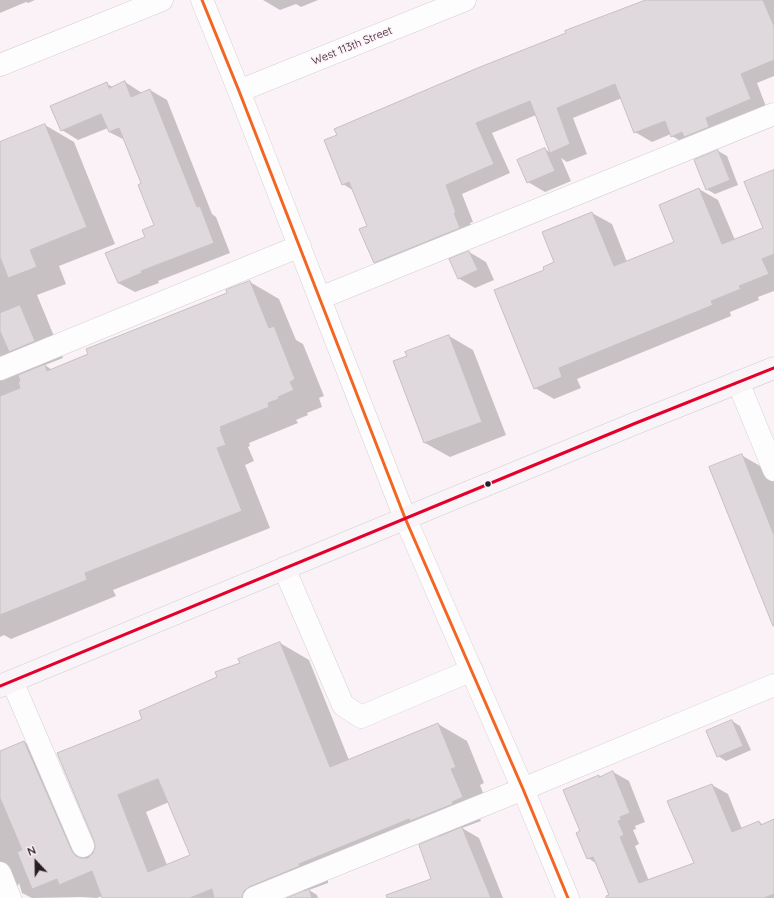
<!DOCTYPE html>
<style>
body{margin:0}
#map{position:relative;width:774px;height:898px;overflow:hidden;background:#faf2f6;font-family:Quicksand,sans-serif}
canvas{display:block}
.north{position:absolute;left:16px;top:842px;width:40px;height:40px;-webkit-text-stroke:3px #fdeff7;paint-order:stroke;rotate:338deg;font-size:11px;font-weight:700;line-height:16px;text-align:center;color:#251e22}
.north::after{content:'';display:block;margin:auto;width:14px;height:18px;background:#251e22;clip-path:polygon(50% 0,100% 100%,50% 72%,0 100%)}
</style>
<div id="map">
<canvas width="774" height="898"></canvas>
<div class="north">N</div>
</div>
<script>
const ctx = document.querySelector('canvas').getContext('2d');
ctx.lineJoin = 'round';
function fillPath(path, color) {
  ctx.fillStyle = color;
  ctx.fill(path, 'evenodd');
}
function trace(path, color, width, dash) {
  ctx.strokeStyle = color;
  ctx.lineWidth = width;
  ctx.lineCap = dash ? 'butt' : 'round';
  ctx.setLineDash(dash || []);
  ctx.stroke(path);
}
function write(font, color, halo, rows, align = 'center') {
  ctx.font = font + ' Quicksand,sans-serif';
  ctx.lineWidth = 3;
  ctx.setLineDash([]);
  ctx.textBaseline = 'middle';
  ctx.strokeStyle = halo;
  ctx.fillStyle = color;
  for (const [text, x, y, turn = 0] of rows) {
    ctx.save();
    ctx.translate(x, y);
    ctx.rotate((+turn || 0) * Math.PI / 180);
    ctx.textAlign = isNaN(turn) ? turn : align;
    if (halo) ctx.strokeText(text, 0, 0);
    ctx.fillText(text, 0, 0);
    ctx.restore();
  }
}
fillPath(new Path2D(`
 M0,0H35L28,3L26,2L0,13Z
 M263,0H318L301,7L296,4L280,10Z
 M649,0H774V76L757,83L767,109L689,146L672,136L671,134L652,142L635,132L622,98L573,118L587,154L567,162L561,158L571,181L545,192L528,182L545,149L551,153L536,115L492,133L510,173L462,194L473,222L470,223L476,237L391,272L374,262L368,226L354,191L343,184Z
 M125,82L142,93L150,90L167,100L212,214L216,217L230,253L158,281L159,283L135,292L118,283L146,238L156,226L142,184L125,140L109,132L108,128L78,140L62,130L107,84L113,87Z
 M45,125L74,142L115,244L59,266L66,284L37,295L63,358L45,365L52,370L229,293L250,282L279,299L296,340L303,344L324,396L319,398L322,407L307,413L308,415L296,420L298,423L249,443L250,446L248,447L254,461L245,465L270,528L113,590L116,596L11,639L4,635L0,637V143Z
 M718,151L727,156L738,185L715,194L706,189Z
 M774,171V291L758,297L759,300L730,312L731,316L577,379L581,388L554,399L535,388L545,270L556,263L592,213L612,224L627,262L676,242L699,189L718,200L735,240L764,228Z
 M469,252L486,262L494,280L475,288L458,278Z
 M449,336L473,350L506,435L450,457L425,443L394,362Z
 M741,455L774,474V626L710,468Z
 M280,643L309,660L349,760L438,724L467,741L484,783L480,785L491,814L480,819L481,821L462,828L479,838L503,898H427L432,879L440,837L438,836L328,880V883L309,890L317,895L318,898H290L306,892L295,885L262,898H103L102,896L97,898L82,897L32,898L22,893L19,883L16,889L0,898V752L24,742L53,758L94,854L143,720ZM169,802L191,855L167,865L146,812Z
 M732,721L740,726L751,750L726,761L718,756Z
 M613,772L629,781L645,822L635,826L636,829L633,830L639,844L635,846L649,881L695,863L712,785L728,794L742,829L759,822L764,825L774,824V898H611L597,864L588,858L582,832L599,776L601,777Z`), '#0003');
const building = new Path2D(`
 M646,0H763L774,26V60L741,74L751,99L706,118L709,127L684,137L682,132L671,137L665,121L634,133L615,84L557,108L570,144L550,153L530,101L476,123L494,164L446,185L456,213H454L460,228L374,263L359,229L367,226L349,182L342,185L324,140L337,135L334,129L480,67L566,33L565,31Z
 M125,81L131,97L150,89L197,207L200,206L214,243L141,271L142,273L118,283L105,253L145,237L142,230L154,225L138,185L141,183L119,128L109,132L101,114L61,131L50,106L107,82L109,88Z
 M45,124L87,227L30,250L37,267L8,278L0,257V142Z
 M545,148L555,171L527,183L517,160Z
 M718,150L730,180L706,190L694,160Z
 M774,170V254L762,259L769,274L739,286L741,289L711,301L713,305L559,368L562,377L534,389L494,290L544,270L543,267L554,262L542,232L592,212L614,266L674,242L659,205L699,188L722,244L763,228L744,182Z
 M469,251L478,270L458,279L449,259Z
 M250,281L269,328L274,326L295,379L290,382L294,390L278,397L279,399L268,403L269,407L220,427L222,430H220L226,445L217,448L242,511L85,573L87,580L0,615V396L20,388L18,382L20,381L18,375L45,364L47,371L88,354L86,349L227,293L226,290Z
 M20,305L35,341L9,352L0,331V313Z
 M449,335L482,422L424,443L393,361L407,356L405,352Z
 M742,454L774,535V626H773L709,467Z
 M280,642L330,767L438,723L456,767L451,769L463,797L452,802L453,804L410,821L409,819L299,864L300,866L249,887L244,891L242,898H214L212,889L190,898H102L92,871L59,885L57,879L32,889L17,852L22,850L0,798V751L24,741L72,851L76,856L81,858H88L93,853L95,847L94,841L57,753L142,719L139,711L217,677L215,672L240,663L238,659ZM158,779L190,855L148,872L118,795Z
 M732,720L743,746L717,757L706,731Z
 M613,771L630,813L620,817L621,820L618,821L624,835L620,837L639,883L694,863L667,801L712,784L732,832L759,821L761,825L774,819V894L764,898H606V896L609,895L593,857L587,859L576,833L580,831L563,790L599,775V777Z
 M462,827L491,898H387L386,895L431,879L419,845Z
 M309,889L312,898H287Z`);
fillPath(building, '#dfd8dc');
trace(building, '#c6bfc3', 1);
const minor = new Path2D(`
 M202,0L239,91L405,518L523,789L568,898
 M0,65L162,0
 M239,91L465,0
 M320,298L774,114
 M0,369L300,246
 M738,382L774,470
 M284,568L343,705L361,717L472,670
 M12,681L83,846
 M0,873L10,898
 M254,898L523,789L774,685`);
const major = new Path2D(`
 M0,686L636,423L774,368`);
trace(minor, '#d5cfd2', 23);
trace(major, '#d2cdd0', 23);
trace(minor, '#fefdfe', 22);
trace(major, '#f9f4f7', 22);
trace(new Path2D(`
 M202,0L239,91L405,518L523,789L568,898`), '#f26522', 3);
trace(new Path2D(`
 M0,686L636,423L774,368`), '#e4002b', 3);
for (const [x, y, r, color] of [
 [488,484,3.5,"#251e22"]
]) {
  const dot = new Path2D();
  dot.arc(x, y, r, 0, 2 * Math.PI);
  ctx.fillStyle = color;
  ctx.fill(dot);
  trace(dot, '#fdeff7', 1.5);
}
write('11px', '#251e22', '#fdeff7', [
 ["West 113th Street",352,46,-22]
]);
</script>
